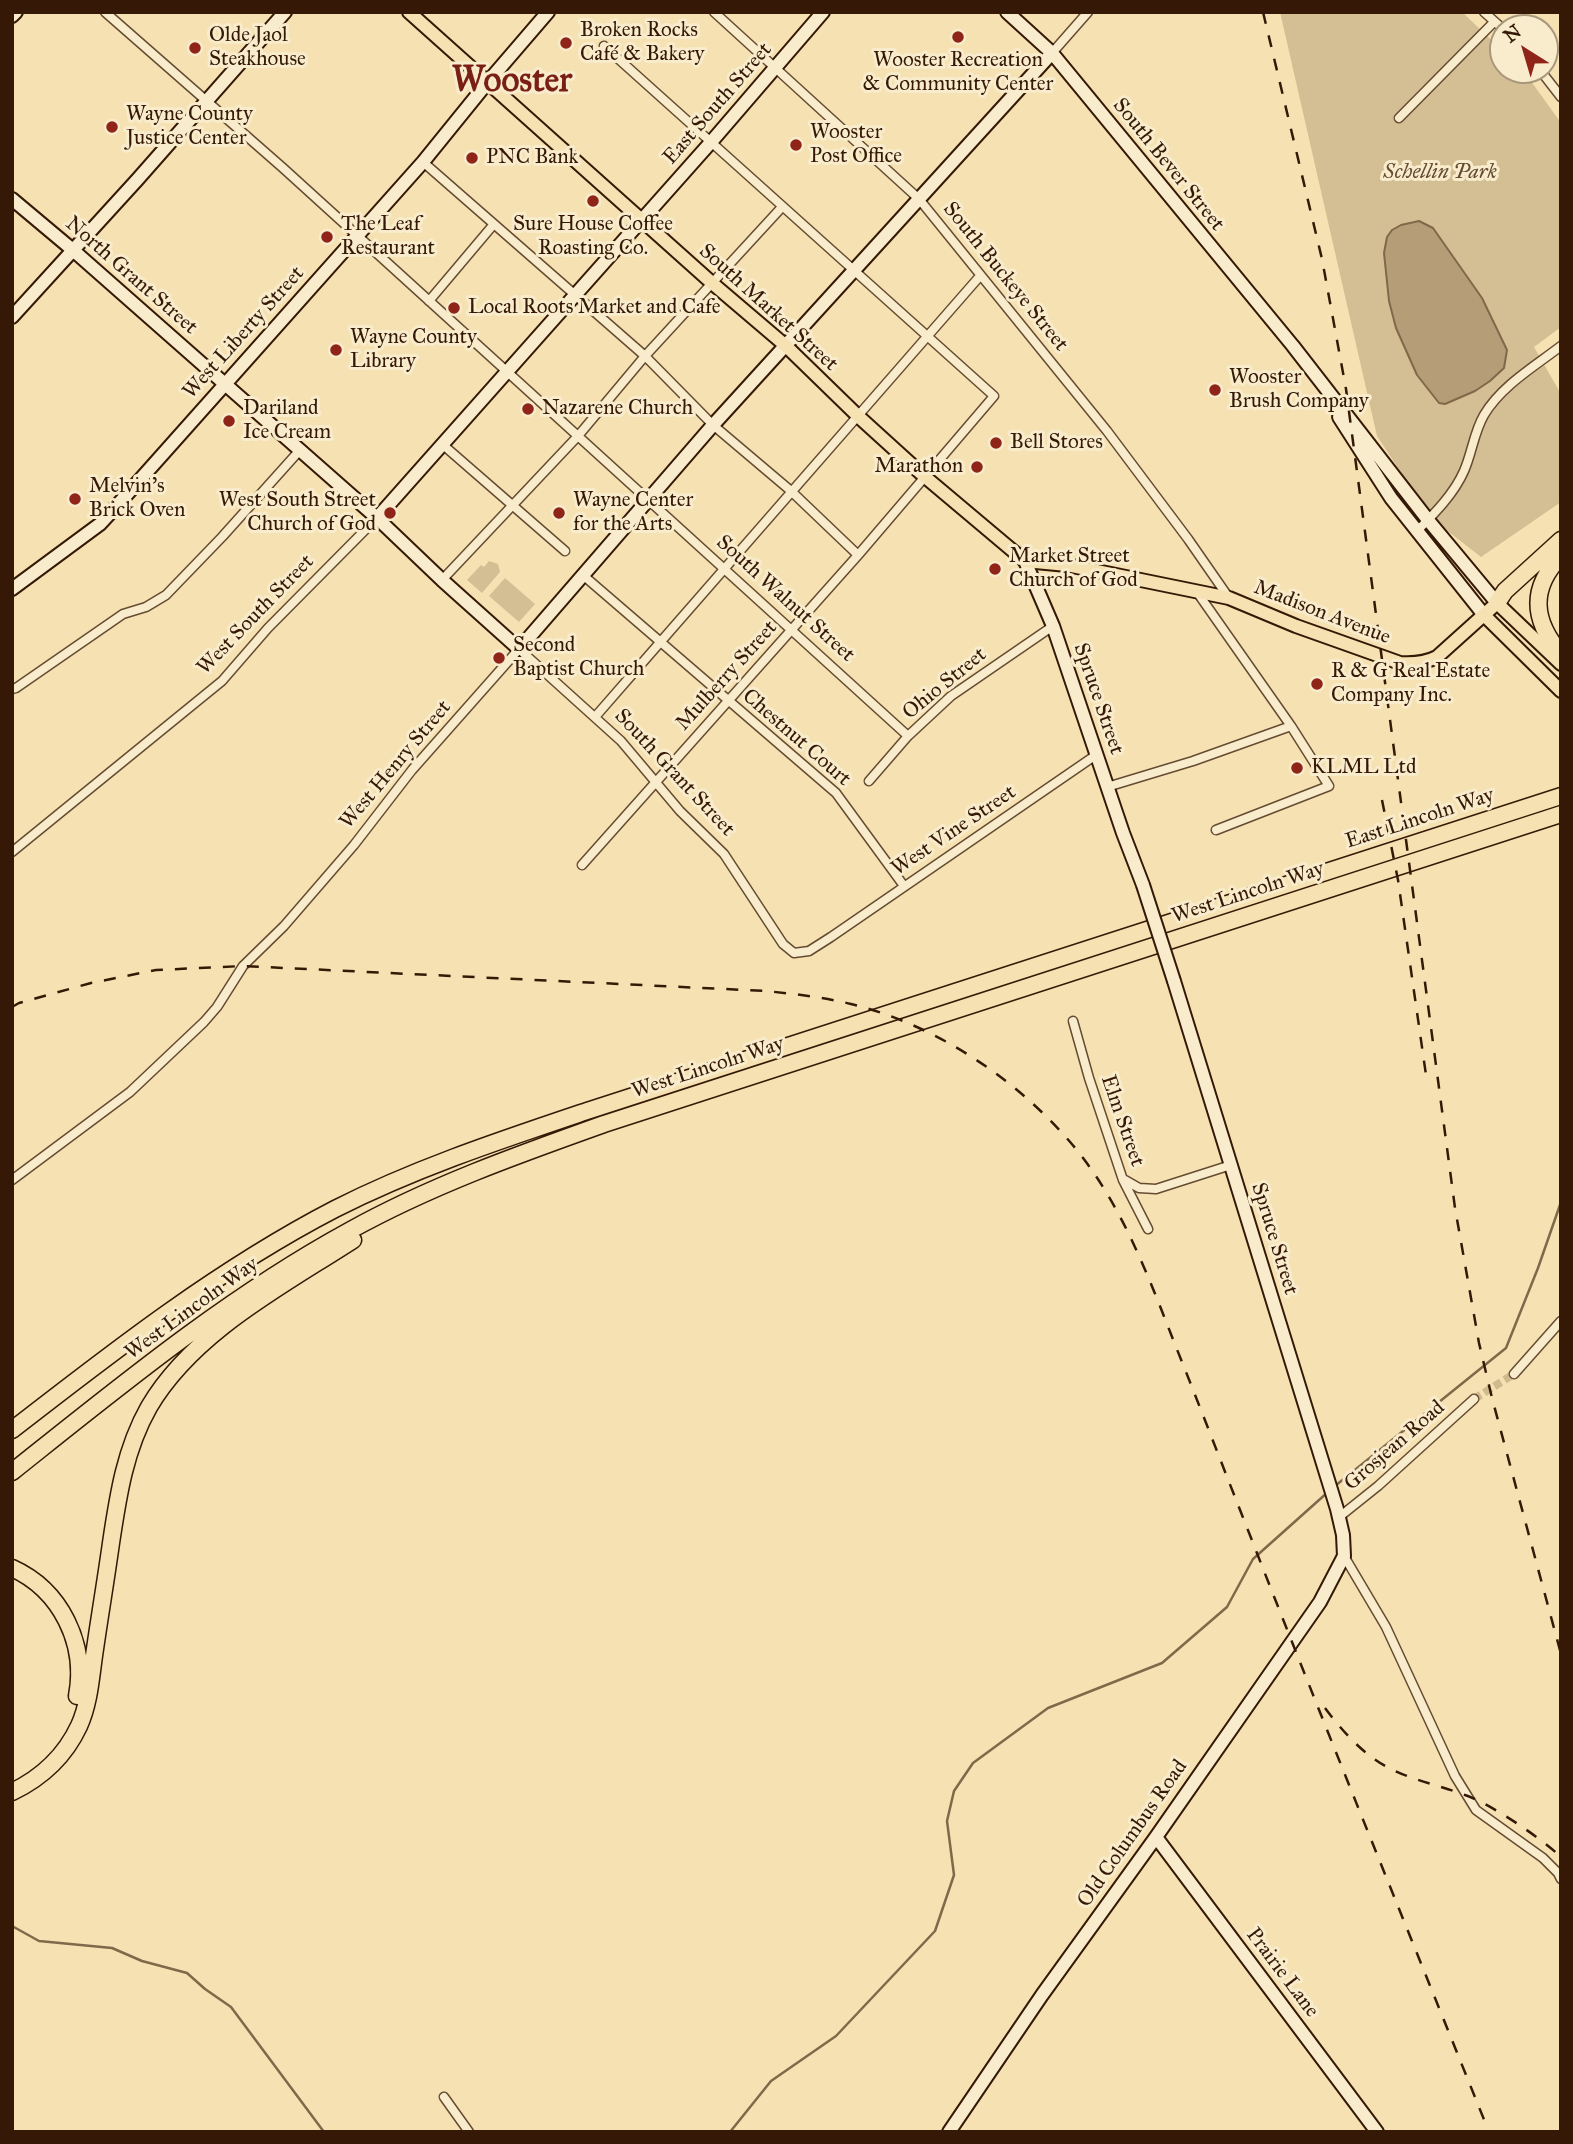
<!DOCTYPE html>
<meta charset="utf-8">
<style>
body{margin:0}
#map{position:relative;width:1573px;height:2144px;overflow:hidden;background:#f5e1b1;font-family:"IM FELL Great Primer",serif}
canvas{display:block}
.frame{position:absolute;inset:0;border:14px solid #351906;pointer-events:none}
.north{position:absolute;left:1489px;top:14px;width:70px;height:70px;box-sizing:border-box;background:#f8eccc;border:2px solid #aa987d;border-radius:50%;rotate:323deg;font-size:19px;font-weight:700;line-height:28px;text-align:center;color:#351906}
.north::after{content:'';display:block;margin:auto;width:24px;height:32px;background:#8f2418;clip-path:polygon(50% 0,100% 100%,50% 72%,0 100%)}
</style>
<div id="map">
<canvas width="1573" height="2144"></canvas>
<div class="frame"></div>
<div class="north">N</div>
</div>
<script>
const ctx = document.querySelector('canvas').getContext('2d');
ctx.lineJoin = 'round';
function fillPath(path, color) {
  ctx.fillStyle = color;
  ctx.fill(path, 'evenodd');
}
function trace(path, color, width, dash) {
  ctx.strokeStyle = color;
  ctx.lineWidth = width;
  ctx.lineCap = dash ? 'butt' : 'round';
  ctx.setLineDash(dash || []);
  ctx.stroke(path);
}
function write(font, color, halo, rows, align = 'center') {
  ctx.font = font + ' "IM FELL Great Primer",serif';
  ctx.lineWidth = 6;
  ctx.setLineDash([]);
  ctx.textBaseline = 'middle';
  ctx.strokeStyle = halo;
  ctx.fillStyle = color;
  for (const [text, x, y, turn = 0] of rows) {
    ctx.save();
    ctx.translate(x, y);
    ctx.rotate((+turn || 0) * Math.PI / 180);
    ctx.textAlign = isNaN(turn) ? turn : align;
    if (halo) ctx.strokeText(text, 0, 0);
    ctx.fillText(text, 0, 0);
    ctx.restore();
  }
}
fillPath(new Path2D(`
 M1280,12H1462L1503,51V70H1523L1561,123V327L1534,347L1561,394V502L1481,557L1431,518L1377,436Z
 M489,561L498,564L500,572L482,593L467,580L481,565L484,567Z
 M505,578L535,604L519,622L489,596Z`), '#d4bf94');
const water = new Path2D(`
 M1419,221L1433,228L1482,298L1507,350L1504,368L1490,381L1475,391L1445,404L1439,403L1417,375L1396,328L1389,301L1384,253L1387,237L1392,230L1401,225Z`);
fillPath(water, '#b49d77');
trace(water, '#81684a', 2);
trace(new Path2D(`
 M1335,1486L1506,1348L1538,1268L1561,1202
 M12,1926L39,1941L112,1948L142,1961L187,1973L205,1989L231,2007L324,2132
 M730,2132L771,2081L836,2036L935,1931L954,1875L947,1821L954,1791L973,1763L1048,1708L1162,1663L1227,1607L1253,1559L1328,1492`), '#81684a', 2.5);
trace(new Path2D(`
 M1474,1399L1514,1374`), '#cfb98f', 8, [8, 4]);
const street = new Path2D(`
 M105,12L283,168L908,736
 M714,12L919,199L1107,431L1188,539L1229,598
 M1484,12L1503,29
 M1052,53L1088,12
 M1540,70L1561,97
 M1399,118L1494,22
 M423,162L645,356L713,425L791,491L858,555
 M429,301L494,224
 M442,444L565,551
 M1417,531C1434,514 1454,494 1464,471C1472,453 1474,432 1484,415C1501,386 1535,366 1561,346
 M584,576L836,793L904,886
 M442,580L578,436L645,356L782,207
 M1197,592L1291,726L1329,786L1216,830
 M12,689L16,688L123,614L146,607L166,595L222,537L300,450
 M595,717C723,570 852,424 980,276
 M869,781L908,736L951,696L1053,626
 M1107,787L1193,761L1291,726
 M12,852L222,681L268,628L377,518
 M582,865L859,554L994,396L604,46
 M1073,1021L1089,1078L1123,1180L1148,1229
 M12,1180L130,1092L204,1022L217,1007L243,966L284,926L354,845L412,770L519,649L621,741L680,811L724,854L783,944L794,953L809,951L831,937L1096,755
 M1125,1180L1139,1188L1156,1189L1231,1165
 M1514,1374L1561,1321
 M1338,1518L1378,1486L1474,1399
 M1344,1556L1386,1627L1455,1776L1476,1810L1543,1858L1558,1873L1561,1879
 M444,2097L469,2132`);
const secondary = new Path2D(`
 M1007,12L1052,53L1293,346L1428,520L1497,603
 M12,16L16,12
 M12,199L74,251L377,518L442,580L519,649L713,425L1052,53
 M12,317L137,180L285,12
 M1339,417L1391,498L1484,615
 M377,518L712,141L823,12
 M1025,561L1053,626L1123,833L1143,885
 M12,589L100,524L113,510L423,162L487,83L548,12
 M1156,1837L1377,2132
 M949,2132L1042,1995L1156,1837L1320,1602L1344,1556L1343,1535L1337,1509L1174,981`);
const primary = new Path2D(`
 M409,12L712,283L786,346L859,417L924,476L1025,561L1067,565L1229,598L1296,626L1400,663C1414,664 1425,663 1437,657L1497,603L1561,664
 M1484,615L1561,691`);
const highway = new Path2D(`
 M1561,556C1529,589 1533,621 1561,654
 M1497,603L1505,591L1561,540
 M12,1430C115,1350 219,1269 335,1209C416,1168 501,1140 587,1111L1561,796
 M12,1472C120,1386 228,1297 349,1231C430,1186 517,1155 604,1124L1561,814
 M12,1568C61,1590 87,1644 77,1696
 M12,1792C41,1778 65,1756 79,1726C90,1702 91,1674 95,1649C100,1614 106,1579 111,1543C118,1496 125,1449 149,1407C193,1332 282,1286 353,1240`);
trace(street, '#654b31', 11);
trace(secondary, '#351906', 16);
trace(primary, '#351906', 16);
trace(highway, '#351906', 19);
trace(street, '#f8eccc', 8);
trace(secondary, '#f8eccc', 12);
trace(primary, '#f5e1b1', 12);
trace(highway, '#f5e1b1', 16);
trace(new Path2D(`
 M1263,12L1322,259L1346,389L1455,1208L1479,1343L1492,1398L1561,1654
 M1382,800L1398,880L1426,1075
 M12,1007L19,1003L91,983L156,970L243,966L766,991C794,994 823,997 851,1004C937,1025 1020,1081 1076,1149C1123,1207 1149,1278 1176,1347C1199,1404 1221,1462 1244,1520C1324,1725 1407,1928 1489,2132
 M1325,1708C1343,1732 1365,1757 1393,1770C1416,1781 1441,1786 1465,1795C1491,1804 1541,1838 1561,1857`), '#351906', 2.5, [12, 12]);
const secondaryBridge = new Path2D(`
 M1143,885L1174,981`);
trace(secondaryBridge, '#351906', 16, []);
trace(secondaryBridge, '#f8eccc', 12);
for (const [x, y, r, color] of [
 [958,37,7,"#8f2418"],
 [566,43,7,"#8f2418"],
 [195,48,7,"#8f2418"],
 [112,127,7,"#8f2418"],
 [796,145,7,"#8f2418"],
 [472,158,7,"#8f2418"],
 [593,201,7,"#8f2418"],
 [327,237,7,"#8f2418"],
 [454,308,7,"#8f2418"],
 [336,350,7,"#8f2418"],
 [1215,390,7,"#8f2418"],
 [528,409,7,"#8f2418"],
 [229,421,7,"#8f2418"],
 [996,443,7,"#8f2418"],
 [977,467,7,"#8f2418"],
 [75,499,7,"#8f2418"],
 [390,513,7,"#8f2418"],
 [559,513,7,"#8f2418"],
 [995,569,7,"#8f2418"],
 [499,658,7,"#8f2418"],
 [1317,684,7,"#8f2418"],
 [1297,768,7,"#8f2418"]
]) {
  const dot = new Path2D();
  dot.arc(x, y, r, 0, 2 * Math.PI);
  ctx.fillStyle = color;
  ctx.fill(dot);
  trace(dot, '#f8eccc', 2.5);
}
write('21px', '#351906', '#f8eccc', [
 ["Broken Rocks",580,31],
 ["Café & Bakery",580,55],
 ["Olde Jaol",209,36],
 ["Steakhouse",209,60],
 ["Wooster Recreation",958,61,"center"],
 ["& Community Center",958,85,"center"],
 ["Wayne County",126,115],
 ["Justice Center",126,139],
 ["Wooster",810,133],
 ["Post Office",810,157],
 ["PNC Bank",486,158],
 ["The Leaf",341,225],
 ["Restaurant",341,249],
 ["Sure House Coffee",593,225,"center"],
 ["Roasting Co.",593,249,"center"],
 ["Local Roots Market and Cafe",468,308],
 ["Wayne County",350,338],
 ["Library",350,362],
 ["Wooster",1229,378],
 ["Brush Company",1229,402],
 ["Dariland",243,409],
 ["Ice Cream",243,433],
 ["Nazarene Church",542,409],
 ["Bell Stores",1010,443],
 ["Marathon",963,467,"right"],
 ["Melvin's",89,487],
 ["Brick Oven",89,511],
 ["West South Street",376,501,"right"],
 ["Church of God",376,525,"right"],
 ["Wayne Center",573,501],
 ["for the Arts",573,525],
 ["Market Street",1009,557],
 ["Church of God",1009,581],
 ["Second",513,646],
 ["Baptist Church",513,670],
 ["R & G Real Estate",1331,672],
 ["Company Inc.",1331,696],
 ["KLML Ltd",1311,768]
], 'left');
write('21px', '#351906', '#f8eccc', [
 ["East South Street",718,104,-49],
 ["South Bever Street",1168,165,51],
 ["North Grant Street",131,276,41],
 ["South Buckeye Street",1005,277,51],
 ["South Market Street",768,308,42],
 ["West Liberty Street",244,333,-48],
 ["South Walnut Street",785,599,42],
 ["Madison Avenue",1322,613,21],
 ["West South Street",256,615,-46],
 ["Mulberry Street",727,676,-48],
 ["Ohio Street",945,684,-39],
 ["Spruce Street",1098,699,71],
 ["Chestnut Court",796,738,41],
 ["West Henry Street",396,765,-50],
 ["South Grant Street",674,773,47],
 ["East Lincoln Way",1420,819,-18],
 ["West Vine Street",954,831,-34],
 ["West Lincoln Way",1248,893,-18],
 ["West Lincoln Way",708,1068,-18],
 ["Elm Street",1122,1121,71],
 ["Spruce Street",1274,1239,73],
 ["West Lincoln Way",192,1309,-36],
 ["Grosjean Road",1395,1446,-41],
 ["Old Columbus Road",1133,1834,-55],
 ["Prairie Lane",1282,1973,53]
]);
write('italic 21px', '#654b31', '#f8eccc', [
 ["Schellin Park",1440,173]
]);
write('bold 35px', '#7a1f14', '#f8eccc', [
 ["Wooster",512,82]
]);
</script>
